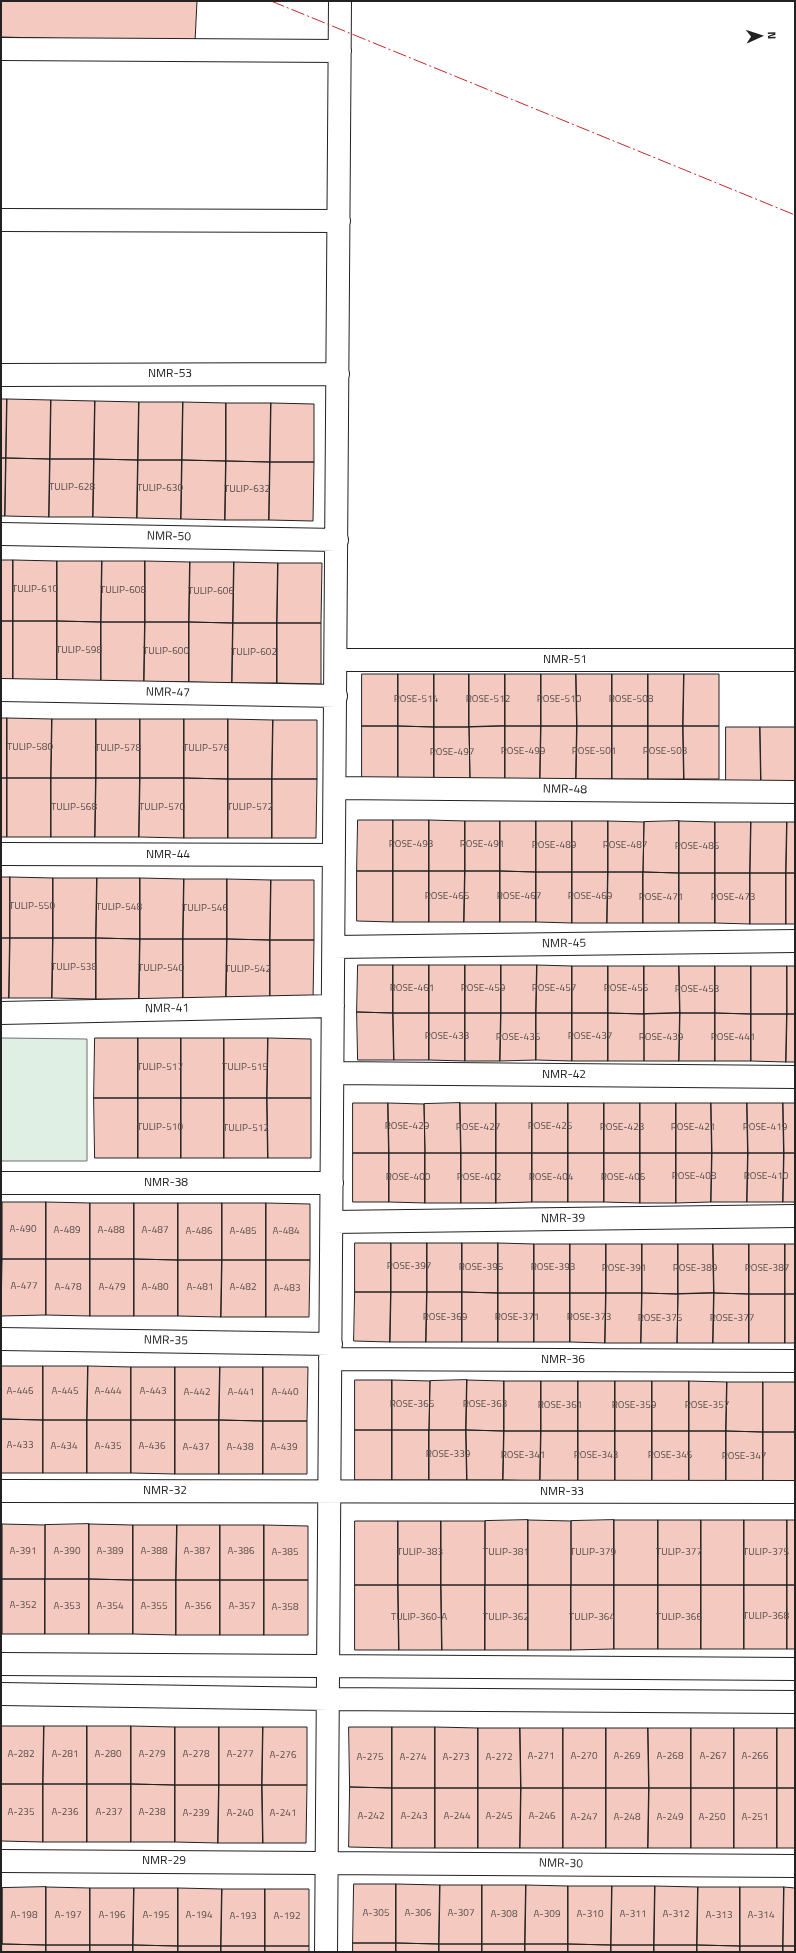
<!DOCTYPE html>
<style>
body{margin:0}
#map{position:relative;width:796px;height:1953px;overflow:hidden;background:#fff;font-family:"Titillium Web",sans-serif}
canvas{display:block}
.frame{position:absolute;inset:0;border:2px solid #222;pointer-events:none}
.north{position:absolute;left:740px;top:16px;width:40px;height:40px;-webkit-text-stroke:3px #fff;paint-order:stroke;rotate:87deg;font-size:11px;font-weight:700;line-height:16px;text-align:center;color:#222}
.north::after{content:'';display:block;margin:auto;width:14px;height:18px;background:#222;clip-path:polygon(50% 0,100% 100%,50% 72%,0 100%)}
</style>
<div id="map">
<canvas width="796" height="1953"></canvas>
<div class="frame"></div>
<div class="north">N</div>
</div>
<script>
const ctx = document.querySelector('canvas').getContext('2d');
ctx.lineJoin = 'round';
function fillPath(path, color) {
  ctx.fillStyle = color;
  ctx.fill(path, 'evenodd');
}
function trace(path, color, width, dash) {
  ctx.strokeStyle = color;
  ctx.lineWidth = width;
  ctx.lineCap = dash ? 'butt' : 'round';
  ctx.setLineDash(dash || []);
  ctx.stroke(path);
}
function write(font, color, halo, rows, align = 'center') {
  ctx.font = font + ' "Titillium Web",sans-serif';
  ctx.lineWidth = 3;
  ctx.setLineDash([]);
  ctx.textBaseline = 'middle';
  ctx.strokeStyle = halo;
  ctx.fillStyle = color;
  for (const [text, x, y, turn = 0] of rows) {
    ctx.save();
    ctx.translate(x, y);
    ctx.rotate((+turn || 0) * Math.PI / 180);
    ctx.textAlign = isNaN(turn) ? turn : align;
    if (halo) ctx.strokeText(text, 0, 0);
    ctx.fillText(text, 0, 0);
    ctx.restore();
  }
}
const green = new Path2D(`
 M1,1038L87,1039V1161H1Z`);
fillPath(green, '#e0efe3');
trace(green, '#6f6f6f', 1);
const building = new Path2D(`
 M1,1H197L195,42L1,37Z
 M1,399H7L6,458H1Z
 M7,399L51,400L50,459L6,458Z
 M51,400L95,401L94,459H50Z
 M95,401L139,402L138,460L94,459Z
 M139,402H183L182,460H138Z
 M183,402L226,403V461L182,460Z
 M226,403H271L270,462L226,461Z
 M271,403L314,404V462H270Z
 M1,458H6L5,516H1Z
 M6,458L50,459L49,517L5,516Z
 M50,459H94L93,517H49Z
 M94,459L138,460L137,518L93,517Z
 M138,460H182L181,519L137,518Z
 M182,460L226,461L225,520L181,519Z
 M226,461L270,462L269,520H225Z
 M270,462H314L313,521L269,520Z
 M1,560H13V621H1Z
 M13,560L57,561V621H13Z
 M57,561H102L101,622L57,621Z
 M102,561H145V622H101Z
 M145,561L190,562L189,622H145Z
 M190,562H234L233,623L189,622Z
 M234,562L278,563L277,623H233Z
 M278,563H322L321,623H277Z
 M1,621H13V681H1Z
 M13,621H57V682L13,681Z
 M57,621L101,622V682H57Z
 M101,622H145L144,682H101Z
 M145,622H189V682H144Z
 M189,622L233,623L232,683L189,682Z
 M233,623H277V683H232Z
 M277,623H321V684L277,683Z
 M362,674H398V726H362Z
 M398,674H434V727L398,726Z
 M434,674H469V727H434Z
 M469,674H505V726L469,727Z
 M505,674H541V726H505Z
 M541,674H576L577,726H541Z
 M576,674H612V726H577Z
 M612,674H648V726H612Z
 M648,674H684L683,726H648Z
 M684,674H719V726H683Z
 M1,718H7V778H1Z
 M7,718L52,719L51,778H7Z
 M52,719H96V778H51Z
 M96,719H140V778H96Z
 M140,719H184V778H140Z
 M184,719H228V779L184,778Z
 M228,719L273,720L272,779H228Z
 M273,720H317V779H272Z
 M362,726H398V779H362Z
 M398,726L434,727V779H398Z
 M505,726H541L540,779H505Z
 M505,726V779H470L469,727Z
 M541,726H577L576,779H540Z
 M577,726H612V779H576Z
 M612,726H648V779H612Z
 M648,726H683L684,779H648Z
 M683,726H719V779H684Z
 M434,727H469L470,779H434Z
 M726,727H760L761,781H726Z
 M760,727H795V781H761Z
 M1,778H7V837H1Z
 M7,778H51V837H7Z
 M51,778H96L95,837H51Z
 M96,778H140L139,837H95Z
 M140,778H184V838L139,837Z
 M184,778L228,779V838H184Z
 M228,779H272V838H228Z
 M272,779H317L316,838H272Z
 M358,820H393V871H357Z
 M393,820H429V871H393Z
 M429,820L465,821V871H429Z
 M465,821H500V871H465Z
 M500,821H536V872L500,871Z
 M536,821H572V872H536Z
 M572,821H608V872H572Z
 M608,821L644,822L643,872H608Z
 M679,821L715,822V873H679Z
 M679,821V873L643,872L644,822Z
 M715,822H751L750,873H715Z
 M751,822H787L786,873H750Z
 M787,822H795V873H786Z
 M357,871H393V922L357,921Z
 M393,871H429V922H393Z
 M429,871H465L464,922H429Z
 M465,871H500V922H464Z
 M500,871L536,872V922H500Z
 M536,872H572V923L536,922Z
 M572,872H608L607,923H572Z
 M608,872H643V923H607Z
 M643,872L679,873V923H643Z
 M679,873H715V923H679Z
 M715,873H750V924L715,923Z
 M750,873H786V924H750Z
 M786,873H795V924H786Z
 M1,877H10V938H1Z
 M10,877L53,878V938H10Z
 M53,878H97L96,938H53Z
 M97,878H140V939L96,938Z
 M140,878L184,879L183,939H140Z
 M184,879H227V939H183Z
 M227,879L271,880L270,940L227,939Z
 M271,880H314V940H270Z
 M1,938H10L9,998H1Z
 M10,938H53L52,998H9Z
 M53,938H96V999L52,998Z
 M96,938L140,939L139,999H96Z
 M140,939H183V1000L139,999Z
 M183,939H227L226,1000H183Z
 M227,939L270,940V1000H226Z
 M270,940H314L313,1001L270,1000Z
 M358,965H393V1013L357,1012Z
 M393,965H429V1013H393Z
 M429,965H465V1013H429Z
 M465,965H501V1013H465Z
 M501,965H537L536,1013H501Z
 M537,965L572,966V1013H536Z
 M572,966H608V1013H572Z
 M608,966H644V1014L608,1013Z
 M644,966H679L680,1013L644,1014Z
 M679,966H715V1013H680Z
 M715,966H751V1014L715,1013Z
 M751,966H787V1014H751Z
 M787,966H795V1014H787Z
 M357,1012L393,1013L394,1060H358Z
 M393,1013H429V1060H394Z
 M429,1013H465V1061L429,1060Z
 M465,1013H501L500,1061H465Z
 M501,1013H536V1060L500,1061Z
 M536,1013H572V1061L536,1060Z
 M572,1013H608V1061H572Z
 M608,1013L644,1014V1061H608Z
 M680,1013H715V1061H679Z
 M680,1013L679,1061H644V1014Z
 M715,1013L751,1014V1061H715Z
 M751,1014H787L786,1062L751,1061Z
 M787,1014H795V1062H786Z
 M95,1038H138V1098H94Z
 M138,1038H181V1098H138Z
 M181,1038H224V1098H181Z
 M224,1038H268L267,1098H224Z
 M268,1038L311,1039V1098H267Z
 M94,1098H138V1158H95Z
 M138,1098H181V1158H138Z
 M181,1098H224V1158H181Z
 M224,1098H267L268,1158H224Z
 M267,1098H311V1158H268Z
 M353,1103H388L389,1153H353Z
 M388,1103L424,1104L425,1153H389Z
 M460,1103H496V1153H461Z
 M460,1103L461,1153H425L424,1104Z
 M496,1103H532V1153H496Z
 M532,1103H568V1153H532Z
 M568,1103H604V1153H568Z
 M604,1103H640V1153H604Z
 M640,1103H676V1153H640Z
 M676,1103H711L712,1153H676Z
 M711,1103H747L748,1153H712Z
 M747,1103H783L784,1153H748Z
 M783,1103H795V1153H784Z
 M353,1153H389V1202H353Z
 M389,1153H425V1203L389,1202Z
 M425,1153H461V1203H425Z
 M461,1153H496V1203H461Z
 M496,1153H532V1202L496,1203Z
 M532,1153H568V1202H532Z
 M568,1153H604V1202H568Z
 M604,1153H640V1203L604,1202Z
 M640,1153H676V1203H640Z
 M676,1153H712L711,1202L676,1203Z
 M712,1153H748L747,1202H711Z
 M748,1153H784L783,1202H747Z
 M784,1153H795V1202H783Z
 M1,1202H2V1259H1Z
 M2,1202H46V1259H2Z
 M46,1202L90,1203V1259H46Z
 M90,1203H134V1259H90Z
 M134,1203H178V1260L134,1259Z
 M178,1203H222V1260H178Z
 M222,1203H266V1260H222Z
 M266,1203L310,1204V1260H266Z
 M355,1243H391V1292H355Z
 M391,1243H427V1292H391Z
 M427,1243H462V1292H427Z
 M462,1243H498V1293L462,1292Z
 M498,1243L534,1244V1293H498Z
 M534,1244H570V1293H534Z
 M570,1244H606V1293H570Z
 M606,1244H642V1293H606Z
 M642,1244H678V1294L642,1293Z
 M678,1244H713L714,1293L678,1294Z
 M713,1244H749V1294L714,1293Z
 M749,1244H785V1294H749Z
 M785,1244H795V1294H785Z
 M1,1259H2L1,1316Z
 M2,1259H46V1315L1,1316Z
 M46,1259H90V1316L46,1315Z
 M90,1259H134V1316H90Z
 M134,1259L178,1260V1316H134Z
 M178,1260H222L221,1317L178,1316Z
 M222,1260H266V1317H221Z
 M266,1260H310L309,1317H266Z
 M355,1292H391L390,1342L354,1341Z
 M391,1292H427L426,1342H390Z
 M427,1292H462V1342H426Z
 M462,1292L498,1293V1342H462Z
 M498,1293H534V1342H498Z
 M534,1293H570V1342H534Z
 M570,1293H606L605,1343L570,1342Z
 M606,1293H642L641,1343H605Z
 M642,1293L678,1294L677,1343H641Z
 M714,1293L749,1294V1343H713Z
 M714,1293L713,1343H677L678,1294Z
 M749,1294H785V1343H749Z
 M785,1294H795V1343H785Z
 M1,1366H43V1420L1,1419Z
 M43,1366H88L87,1420H43Z
 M88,1366L131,1367V1420H87Z
 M131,1367H175V1420H131Z
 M175,1367H220L219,1420H175Z
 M220,1367H263V1421L219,1420Z
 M263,1367H308L307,1421H263Z
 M355,1380H392V1430H355Z
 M392,1380L430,1381L429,1430H392Z
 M467,1380L504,1381V1431L466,1430Z
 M467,1380L466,1430H429L430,1381Z
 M504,1381H541V1431H504Z
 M541,1381H578V1431H541Z
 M578,1381H615V1431H578Z
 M615,1381H652V1431H615Z
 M652,1381H689V1431H652Z
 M689,1381L727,1382L726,1431H689Z
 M727,1382H763V1432L726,1431Z
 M763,1382H795V1432H763Z
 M1,1419L43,1420V1473H1Z
 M43,1420H87V1473H43Z
 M87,1420H131V1473H87Z
 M131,1420H175V1474L131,1473Z
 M175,1420H219V1474H175Z
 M219,1420L263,1421V1474H219Z
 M263,1421H307V1474H263Z
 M355,1430H392V1480H355Z
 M392,1430H429V1480H392Z
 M429,1430H466L467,1480H429Z
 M466,1430L504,1431L503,1480H467Z
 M504,1431H541L540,1481L503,1480Z
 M541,1431H578V1481H540Z
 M578,1431H615V1481H578Z
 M615,1431H652V1481H615Z
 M652,1431H689V1481H652Z
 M689,1431H726V1481H689Z
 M726,1431L763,1432V1482L726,1481Z
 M763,1432H795V1482H763Z
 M528,1520L571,1521V1585H528Z
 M528,1520V1585H485V1521Z
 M614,1520H658V1585H614Z
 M614,1520V1585H571V1521Z
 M658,1520H701V1585H658Z
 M701,1520H744V1585H701Z
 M744,1520H787V1585H744Z
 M787,1520H795V1585H787Z
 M355,1521H398V1585H355Z
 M398,1521H441V1585H398Z
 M441,1521H485V1585H441Z
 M1,1524H2V1579H1Z
 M2,1524L45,1525V1579H2Z
 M89,1524L133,1525V1580L89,1579Z
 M89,1524V1579H45V1525Z
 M133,1525H177L176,1580H133Z
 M177,1525H220V1580H176Z
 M220,1525H264V1580H220Z
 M264,1525L308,1526V1580H264Z
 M1,1579H2V1634H1Z
 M2,1579H45V1634H2Z
 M45,1579H89V1634H45Z
 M89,1579L133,1580V1634H89Z
 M133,1580H176V1635L133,1634Z
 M176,1580H220V1635H176Z
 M220,1580H264V1635H220Z
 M264,1580H308V1635H264Z
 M355,1585H398L399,1650H355Z
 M398,1585H441L442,1650H399Z
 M441,1585H485V1650H442Z
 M485,1585H528V1650H485Z
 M528,1585H571V1650H528Z
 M571,1585H614V1649L571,1650Z
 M614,1585H658V1649H614Z
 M658,1585H701V1649H658Z
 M701,1585H744V1649H701Z
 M744,1585H787V1649H744Z
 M787,1585H795V1649H787Z
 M1,1726H44L43,1784H1Z
 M44,1726H87V1784H43Z
 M87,1726H131V1784H87Z
 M131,1726L175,1727V1785L131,1784Z
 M175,1727H219V1785H175Z
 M219,1727H263L262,1785H219Z
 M263,1727H307V1785H262Z
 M349,1727H392V1788L350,1787Z
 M392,1727H435V1788H392Z
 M435,1727L478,1728V1788H435Z
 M478,1728H520L521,1788H478Z
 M520,1728H563V1788H521Z
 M563,1728H606V1788H563Z
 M606,1728H648L649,1788H606Z
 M648,1728H691V1788H649Z
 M691,1728H734V1788H691Z
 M734,1728H777V1788H734Z
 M777,1728H795V1788H777Z
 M1,1784H43V1842L1,1841Z
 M43,1784H87V1842H43Z
 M87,1784H131V1842H87Z
 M131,1784L175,1785V1842H131Z
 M175,1785H219L218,1843L175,1842Z
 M219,1785H262L263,1843H218Z
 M262,1785H307L306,1843H263Z
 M350,1787L392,1788V1848L349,1847Z
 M392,1788H435V1848H392Z
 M435,1788H478V1848H435Z
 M478,1788H521L520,1848H478Z
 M521,1788H563V1848H520Z
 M563,1788H606V1848H563Z
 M606,1788H649L648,1848H606Z
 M649,1788H691V1848H648Z
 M691,1788H734V1848H691Z
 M734,1788H777V1848H734Z
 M777,1788H795V1848H777Z
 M354,1884H396V1943H353Z
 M396,1884L440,1885L439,1944L396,1943Z
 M440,1885H482V1944H439Z
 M482,1885H526L525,1944H482Z
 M526,1885L568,1886V1944H525Z
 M568,1886H612L611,1945L568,1944Z
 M612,1886H655L654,1945H611Z
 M655,1886L698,1887L697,1945H654Z
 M46,1887L90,1888V1945H46Z
 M46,1887V1945L2,1944V1888Z
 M698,1887H740V1946L697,1945Z
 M740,1887H784L783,1946H740Z
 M784,1887L795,1888V1946H783Z
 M1,1888H2V1944H1Z
 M90,1888H134L133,1945H90Z
 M134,1888H178V1946L133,1945Z
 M178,1888L222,1889L221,1946H178Z
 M222,1889H265V1946H221Z
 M265,1889H309V1946H265Z
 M353,1943H396V1952H353Z
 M396,1943L439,1944V1952H396Z
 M2,1944L46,1945V1952H2Z
 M439,1944H482V1952H439Z
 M482,1944H525V1952H482Z
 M525,1944H568V1952H525Z
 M568,1944L611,1945V1952H568Z
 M46,1945H90V1952H46Z
 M90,1945H133V1952H90Z
 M133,1945L178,1946V1952H133Z
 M611,1945H654V1952H611Z
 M654,1945H697V1952H654Z
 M697,1945L740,1946V1952H697Z
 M178,1946H221V1952H178Z
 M221,1946H265V1952H221Z
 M265,1946H309V1952H265Z
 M740,1946H783V1952H740Z
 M783,1946H795V1952H783Z`);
fillPath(building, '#f3c9c0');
trace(building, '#222', 1);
const street = new Path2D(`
 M1,49L340,51
 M1,220L339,221
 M1,375L338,374
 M1,534L337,540
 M336,660H795
 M1,690L336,696
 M335,788L795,792
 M1,854L334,855
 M334,947L795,941
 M1,1013L333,1006
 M333,1073L795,1077
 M1,1183H332
 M332,1222L795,1216
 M1,1339L331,1344
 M330,1359L795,1361
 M1,1491L795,1492
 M1,1664L795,1669
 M1,1694L328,1699L795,1702
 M1,1861L795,1866
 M326,1952L340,1`);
trace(street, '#222', 24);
trace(street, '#fff', 22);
trace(new Path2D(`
 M271,1L795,215`), '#c62828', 1, [14, 3, 2, 3]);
write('10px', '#564c4a', null, [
 ["TULIP-628",72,488],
 ["TULIP-630",160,489],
 ["TULIP-632",247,490],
 ["TULIP-610",35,590],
 ["TULIP-608",123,591],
 ["TULIP-606",211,592],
 ["TULIP-598",79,651],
 ["TULIP-600",166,652],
 ["TULIP-602",254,653],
 ["ROSE-514",416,700],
 ["ROSE-512",488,700],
 ["ROSE-510",559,700],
 ["ROSE-508",631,700],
 ["TULIP-580",30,748],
 ["TULIP-578",118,749],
 ["TULIP-576",206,749],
 ["ROSE-499",523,752],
 ["ROSE-501",594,752],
 ["ROSE-503",665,752],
 ["ROSE-497",452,753],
 ["TULIP-568",74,808],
 ["TULIP-570",162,808],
 ["TULIP-572",250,808],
 ["ROSE-493",411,845],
 ["ROSE-491",482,845],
 ["ROSE-489",554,846],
 ["ROSE-487",625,846],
 ["ROSE-485",697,847],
 ["ROSE-465",447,897],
 ["ROSE-467",519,897],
 ["ROSE-469",590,897],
 ["ROSE-471",661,898],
 ["ROSE-473",733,898],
 ["TULIP-550",32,907],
 ["TULIP-548",119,908],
 ["TULIP-546",205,909],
 ["TULIP-538",74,968],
 ["TULIP-540",161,969],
 ["TULIP-542",248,970],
 ["ROSE-461",412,989],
 ["ROSE-459",483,989],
 ["ROSE-457",554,989],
 ["ROSE-455",626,989],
 ["ROSE-453",697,990],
 ["ROSE-433",447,1037],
 ["ROSE-437",590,1037],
 ["ROSE-435",518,1038],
 ["ROSE-439",661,1038],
 ["ROSE-441",733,1038],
 ["TULIP-517",160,1068],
 ["TULIP-515",245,1068],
 ["ROSE-429",407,1127],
 ["ROSE-425",550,1127],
 ["TULIP-510",160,1128],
 ["ROSE-427",478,1128],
 ["ROSE-423",622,1128],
 ["ROSE-421",693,1128],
 ["ROSE-419",765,1128],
 ["TULIP-512",246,1129],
 ["ROSE-408",694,1177],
 ["ROSE-410",766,1177],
 ["ROSE-400",408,1178],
 ["ROSE-402",479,1178],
 ["ROSE-404",551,1178],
 ["ROSE-406",623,1178],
 ["A-490",23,1230],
 ["A-489",67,1231],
 ["A-488",111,1231],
 ["A-487",155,1231],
 ["A-486",199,1232],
 ["A-485",243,1232],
 ["A-484",286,1232],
 ["ROSE-397",409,1267],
 ["ROSE-395",481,1268],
 ["ROSE-393",553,1268],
 ["ROSE-391",624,1269],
 ["ROSE-389",695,1269],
 ["ROSE-387",767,1269],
 ["A-477",24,1287],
 ["A-478",68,1288],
 ["A-479",112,1288],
 ["A-480",155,1288],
 ["A-481",200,1288],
 ["A-482",243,1288],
 ["A-483",287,1289],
 ["ROSE-369",445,1318],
 ["ROSE-371",517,1318],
 ["ROSE-373",589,1318],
 ["ROSE-375",660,1319],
 ["ROSE-377",732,1319],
 ["A-446",20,1392],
 ["A-445",65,1392],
 ["A-444",108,1392],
 ["A-443",153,1392],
 ["A-442",197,1393],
 ["A-441",241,1393],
 ["A-440",285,1393],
 ["ROSE-365",412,1405],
 ["ROSE-363",485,1405],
 ["ROSE-361",560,1406],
 ["ROSE-359",634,1406],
 ["ROSE-357",707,1406],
 ["A-433",20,1446],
 ["A-434",64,1447],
 ["A-435",108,1447],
 ["A-436",152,1447],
 ["A-437",196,1448],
 ["A-438",240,1448],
 ["A-439",284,1448],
 ["ROSE-339",448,1455],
 ["ROSE-341",523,1456],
 ["ROSE-343",596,1456],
 ["ROSE-345",670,1456],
 ["ROSE-347",744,1457],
 ["A-391",23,1552],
 ["A-390",67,1552],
 ["A-389",110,1552],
 ["A-388",154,1552],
 ["A-387",197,1552],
 ["A-386",241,1552],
 ["A-385",285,1553],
 ["TULIP-383",420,1553],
 ["TULIP-381",506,1553],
 ["TULIP-379",593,1553],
 ["TULIP-377",679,1553],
 ["TULIP-375",766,1553],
 ["A-352",23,1606],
 ["A-353",67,1607],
 ["A-354",110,1607],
 ["A-355",154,1607],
 ["A-356",198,1607],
 ["A-357",242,1607],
 ["A-358",285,1608],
 ["TULIP-368",766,1617],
 ["TULIP-360-A",419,1618],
 ["TULIP-362",506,1618],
 ["TULIP-364",592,1618],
 ["TULIP-366",679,1618],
 ["A-282",21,1755],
 ["A-281",65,1755],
 ["A-280",108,1755],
 ["A-279",152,1755],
 ["A-278",196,1755],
 ["A-277",240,1755],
 ["A-276",283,1756],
 ["A-271",541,1757],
 ["A-270",584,1757],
 ["A-269",627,1757],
 ["A-268",670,1757],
 ["A-267",713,1757],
 ["A-266",755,1757],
 ["A-275",370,1758],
 ["A-274",413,1758],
 ["A-273",456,1758],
 ["A-272",499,1758],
 ["A-235",21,1813],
 ["A-236",65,1813],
 ["A-237",109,1813],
 ["A-238",152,1813],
 ["A-239",196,1814],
 ["A-240",240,1814],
 ["A-241",283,1814],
 ["A-242",371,1817],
 ["A-243",414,1817],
 ["A-244",457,1817],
 ["A-245",499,1817],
 ["A-246",542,1817],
 ["A-247",584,1818],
 ["A-248",627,1818],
 ["A-249",670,1818],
 ["A-250",712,1818],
 ["A-251",755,1818],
 ["A-305",376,1914],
 ["A-306",418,1914],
 ["A-307",461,1914],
 ["A-308",504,1915],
 ["A-309",547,1915],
 ["A-310",590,1915],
 ["A-311",633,1915],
 ["A-312",676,1915],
 ["A-198",24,1916],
 ["A-197",68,1916],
 ["A-196",112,1916],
 ["A-195",156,1916],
 ["A-194",199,1916],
 ["A-313",719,1916],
 ["A-314",761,1916],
 ["A-193",243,1917],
 ["A-192",287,1917]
]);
write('12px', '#222', '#fff', [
 ["NMR-53",170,374],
 ["NMR-50",169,537,1],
 ["NMR-51",565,660],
 ["NMR-47",168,693,1],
 ["NMR-48",565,790,1],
 ["NMR-44",168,855],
 ["NMR-45",564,944,-1],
 ["NMR-41",167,1009,-1],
 ["NMR-42",564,1075],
 ["NMR-38",166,1183],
 ["NMR-39",563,1219,-1],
 ["NMR-35",166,1341,1],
 ["NMR-36",563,1360],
 ["NMR-32",165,1491],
 ["NMR-33",562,1492],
 ["NMR-29",164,1861],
 ["NMR-30",561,1864,1]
]);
</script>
